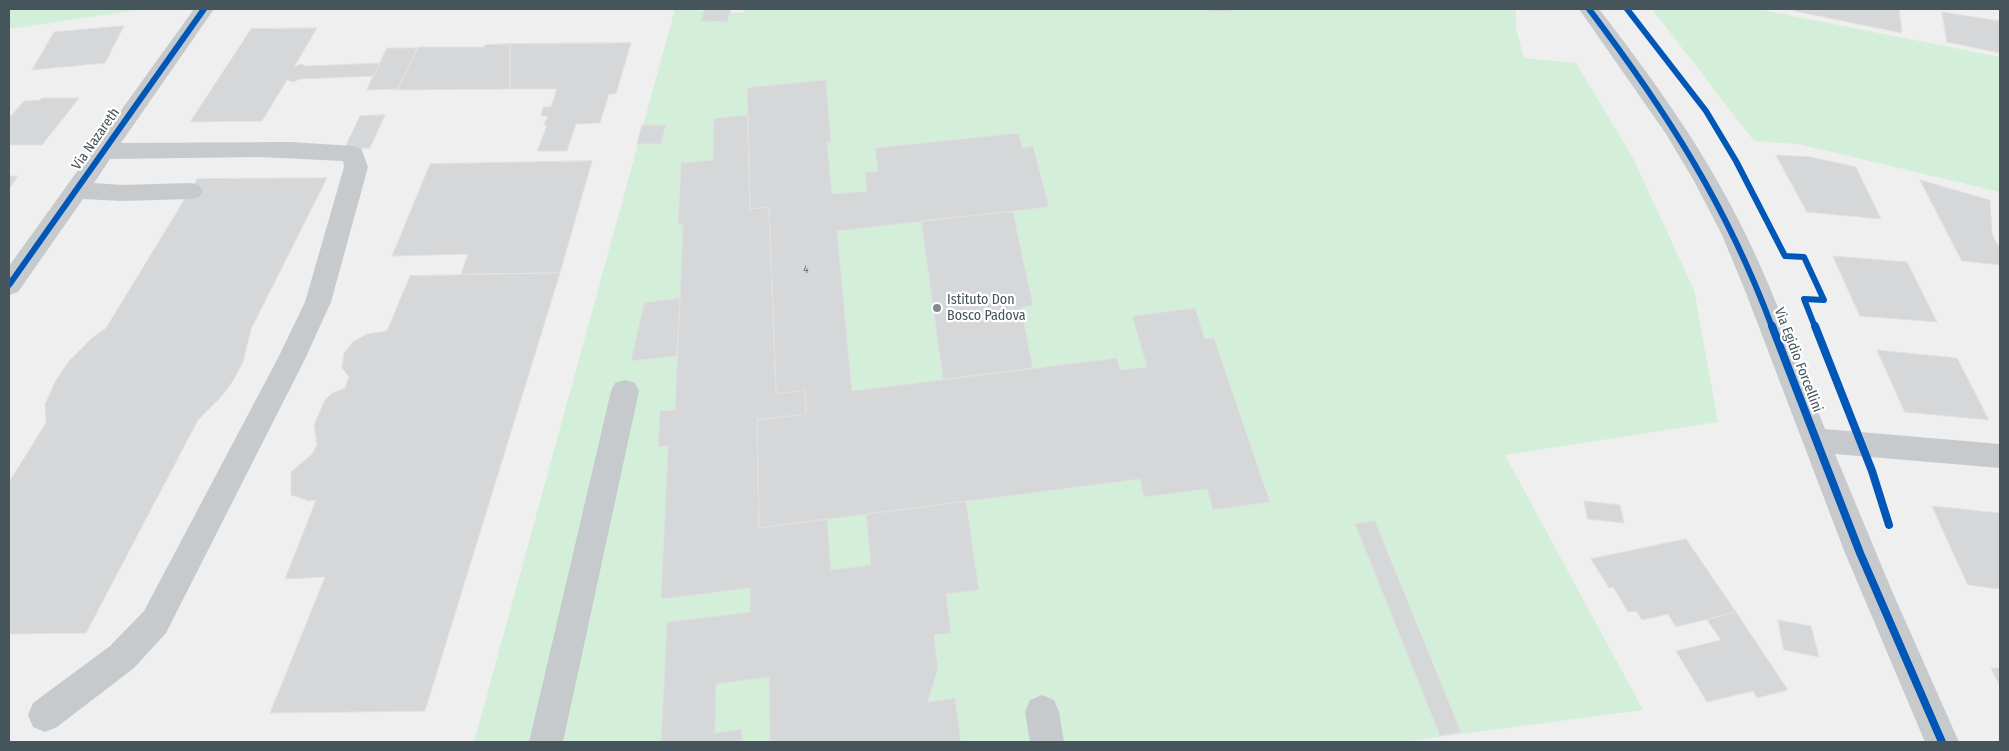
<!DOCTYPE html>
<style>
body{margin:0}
#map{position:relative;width:2009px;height:751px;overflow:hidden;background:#f0efef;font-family:"Fira Sans Condensed",sans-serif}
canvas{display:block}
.frame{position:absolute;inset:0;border:10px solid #46545c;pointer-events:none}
</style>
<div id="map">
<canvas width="2009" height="751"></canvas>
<div class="frame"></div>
</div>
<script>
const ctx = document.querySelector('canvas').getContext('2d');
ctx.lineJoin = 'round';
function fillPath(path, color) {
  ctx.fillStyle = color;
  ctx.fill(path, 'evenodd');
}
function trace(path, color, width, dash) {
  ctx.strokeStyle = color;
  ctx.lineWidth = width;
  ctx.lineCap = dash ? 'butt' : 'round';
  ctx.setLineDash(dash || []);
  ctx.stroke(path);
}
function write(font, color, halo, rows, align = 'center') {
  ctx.font = font + ' "Fira Sans Condensed",sans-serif';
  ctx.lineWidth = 4.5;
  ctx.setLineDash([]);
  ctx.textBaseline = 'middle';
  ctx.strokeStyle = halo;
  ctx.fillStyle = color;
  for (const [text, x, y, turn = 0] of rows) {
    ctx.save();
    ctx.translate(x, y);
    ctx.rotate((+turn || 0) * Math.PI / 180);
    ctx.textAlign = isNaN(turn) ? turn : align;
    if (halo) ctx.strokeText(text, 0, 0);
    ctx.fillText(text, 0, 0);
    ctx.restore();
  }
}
fillPath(new Path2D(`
 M9,9H145L9,29Z
 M675,9L743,13L745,9H1516V28L1524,58L1576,63L1633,158L1694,290L1718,422L1505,455L1643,710L1401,742H474Z
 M1652,9H1758L2000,57V192L1798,144L1754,141Z`), '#d3efda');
const building = new Path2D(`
 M705,9L731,10L727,22L701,21Z
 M1207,9H1232L1233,12L1207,11Z
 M1794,9H1899L1902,33L1794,11Z
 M1942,12L2000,21V53L1947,42Z
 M124,26L105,63L32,70L54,32Z
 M317,28L294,67L301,64L307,66L380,63L374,76L300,79L293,82L287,80L262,121L190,122L251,29Z
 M631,43L616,94H609L600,123L576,124L567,151H537L547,125H544L548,116H541L543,107H551L557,89H510V44Z
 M510,44V89L397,90L418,47H484L485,45Z
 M387,48H417L398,89L367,90Z
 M826,80L831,142H827L832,194L867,191L865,172L878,171L875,148L1019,133L1022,148L1033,146L1049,207L837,231L852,391L1117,358L1120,370L1147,367L1132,316L1195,308L1205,339L1214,338L1270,502L1213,510L1207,489L1144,497L1140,479L759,528L757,420L806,414L805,390L776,394L769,207L750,209L747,88Z
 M42,98H79L42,145H9V118L24,101L40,100Z
 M385,115L370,148L344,149L360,116Z
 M748,115L750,209L769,207L776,394L805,390L806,414L757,420L759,528L827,519L831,570L871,565L866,514L966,501L979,590L946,594L951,633L934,635L938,668L928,702L955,698L961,742H770L769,677L716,684L715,733L742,729V742H661L667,622L750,612V588L661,599L668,446L658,447L660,411L675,410L683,225H678L681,163L713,160L714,119Z
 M642,125H666L661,144H637Z
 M1776,155L1811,157L1856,167L1881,219L1807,212Z
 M592,161L560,273L461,274L468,254L392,256L430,164Z
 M9,176H18L9,189Z
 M327,178L251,329L243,362L233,381L221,397L198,420L86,633L9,634V482L46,423L45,404L56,380L69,361L92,338L106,328L197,179Z
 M1920,180L1990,200L1992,234L1997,244L2000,246V265L1962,261Z
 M1013,212L1033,305L1021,308L1033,368L943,379L921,221Z
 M1833,256L1907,262L1937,322L1860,316Z
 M560,273L425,711L270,713L325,577L285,579L316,500L309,501L291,495V472L312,454L317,445L314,425L325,400L332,393L345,388L349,377L342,368L344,353L353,342L367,334L387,331L410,276Z
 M680,298L677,356L631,361L644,303Z
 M1877,350L1957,358L1989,420L1905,412Z
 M1584,501L1620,505L1624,523L1588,519Z
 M1932,506L2000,513V589L1968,585Z
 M1375,521L1461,732L1440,736L1355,524Z
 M1686,539L1736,612L1676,627L1668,614L1642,620L1636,611L1628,612L1613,587L1609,588L1591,559Z
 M1736,612L1788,690L1757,698L1753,691L1707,702L1676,651L1721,640L1707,620Z
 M1778,620L1811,626L1819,657L1784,650Z
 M1991,668H2000V686Z`);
fillPath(building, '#d6d7d8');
trace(building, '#e1e1e2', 1);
fillPath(new Path2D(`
 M194,9H214L121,143L291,142L353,146L361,148L368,167L331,302L305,359L166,633L134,668L57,727L45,732L33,727L28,715L33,703L110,646L144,611L278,358L305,302L344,167L343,161L259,157L110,159L94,183L121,185L191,183L199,185L203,191L199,197L191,199L121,201L83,199L18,292L9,295V266Z
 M1579,9H1599C1654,80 1707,154 1746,235C1777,298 1799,364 1825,429L2000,444V468L1835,454L1892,591L1959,742H1925L1845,553L1746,293L1722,235L1694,181L1666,134Z
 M625,380L635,383L639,391L563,742H529L611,391L615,383Z
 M1042,695L1054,700L1059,712L1064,742H1030L1025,712L1030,700Z`), '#c7cacc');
trace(new Path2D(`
 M1589,9C1667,112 1727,206 1772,327
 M1627,9L1706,111L1736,161L1785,256L1804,257L1824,300L1804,299L1815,327
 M9,285L204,9`), '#0057b8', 6);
trace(new Path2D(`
 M1772,326L1860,553L1942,742
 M1815,326L1872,471L1889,525`), '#0057b8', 8);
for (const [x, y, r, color] of [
 [937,308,5,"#828a8f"]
]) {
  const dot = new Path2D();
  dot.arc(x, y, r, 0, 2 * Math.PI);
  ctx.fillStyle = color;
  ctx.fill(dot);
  trace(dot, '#fff', 2);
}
write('11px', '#6c767c', null, [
 ["4",806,270]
]);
write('14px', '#46545c', '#fff', [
 ["Via Nazareth",96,139,-55],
 ["Via Egidio Forcellini",1798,360,69]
]);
write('14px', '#46545c', '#fff', [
 ["Istituto Don",947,300],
 ["Bosco Padova",947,316]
], 'left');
</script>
